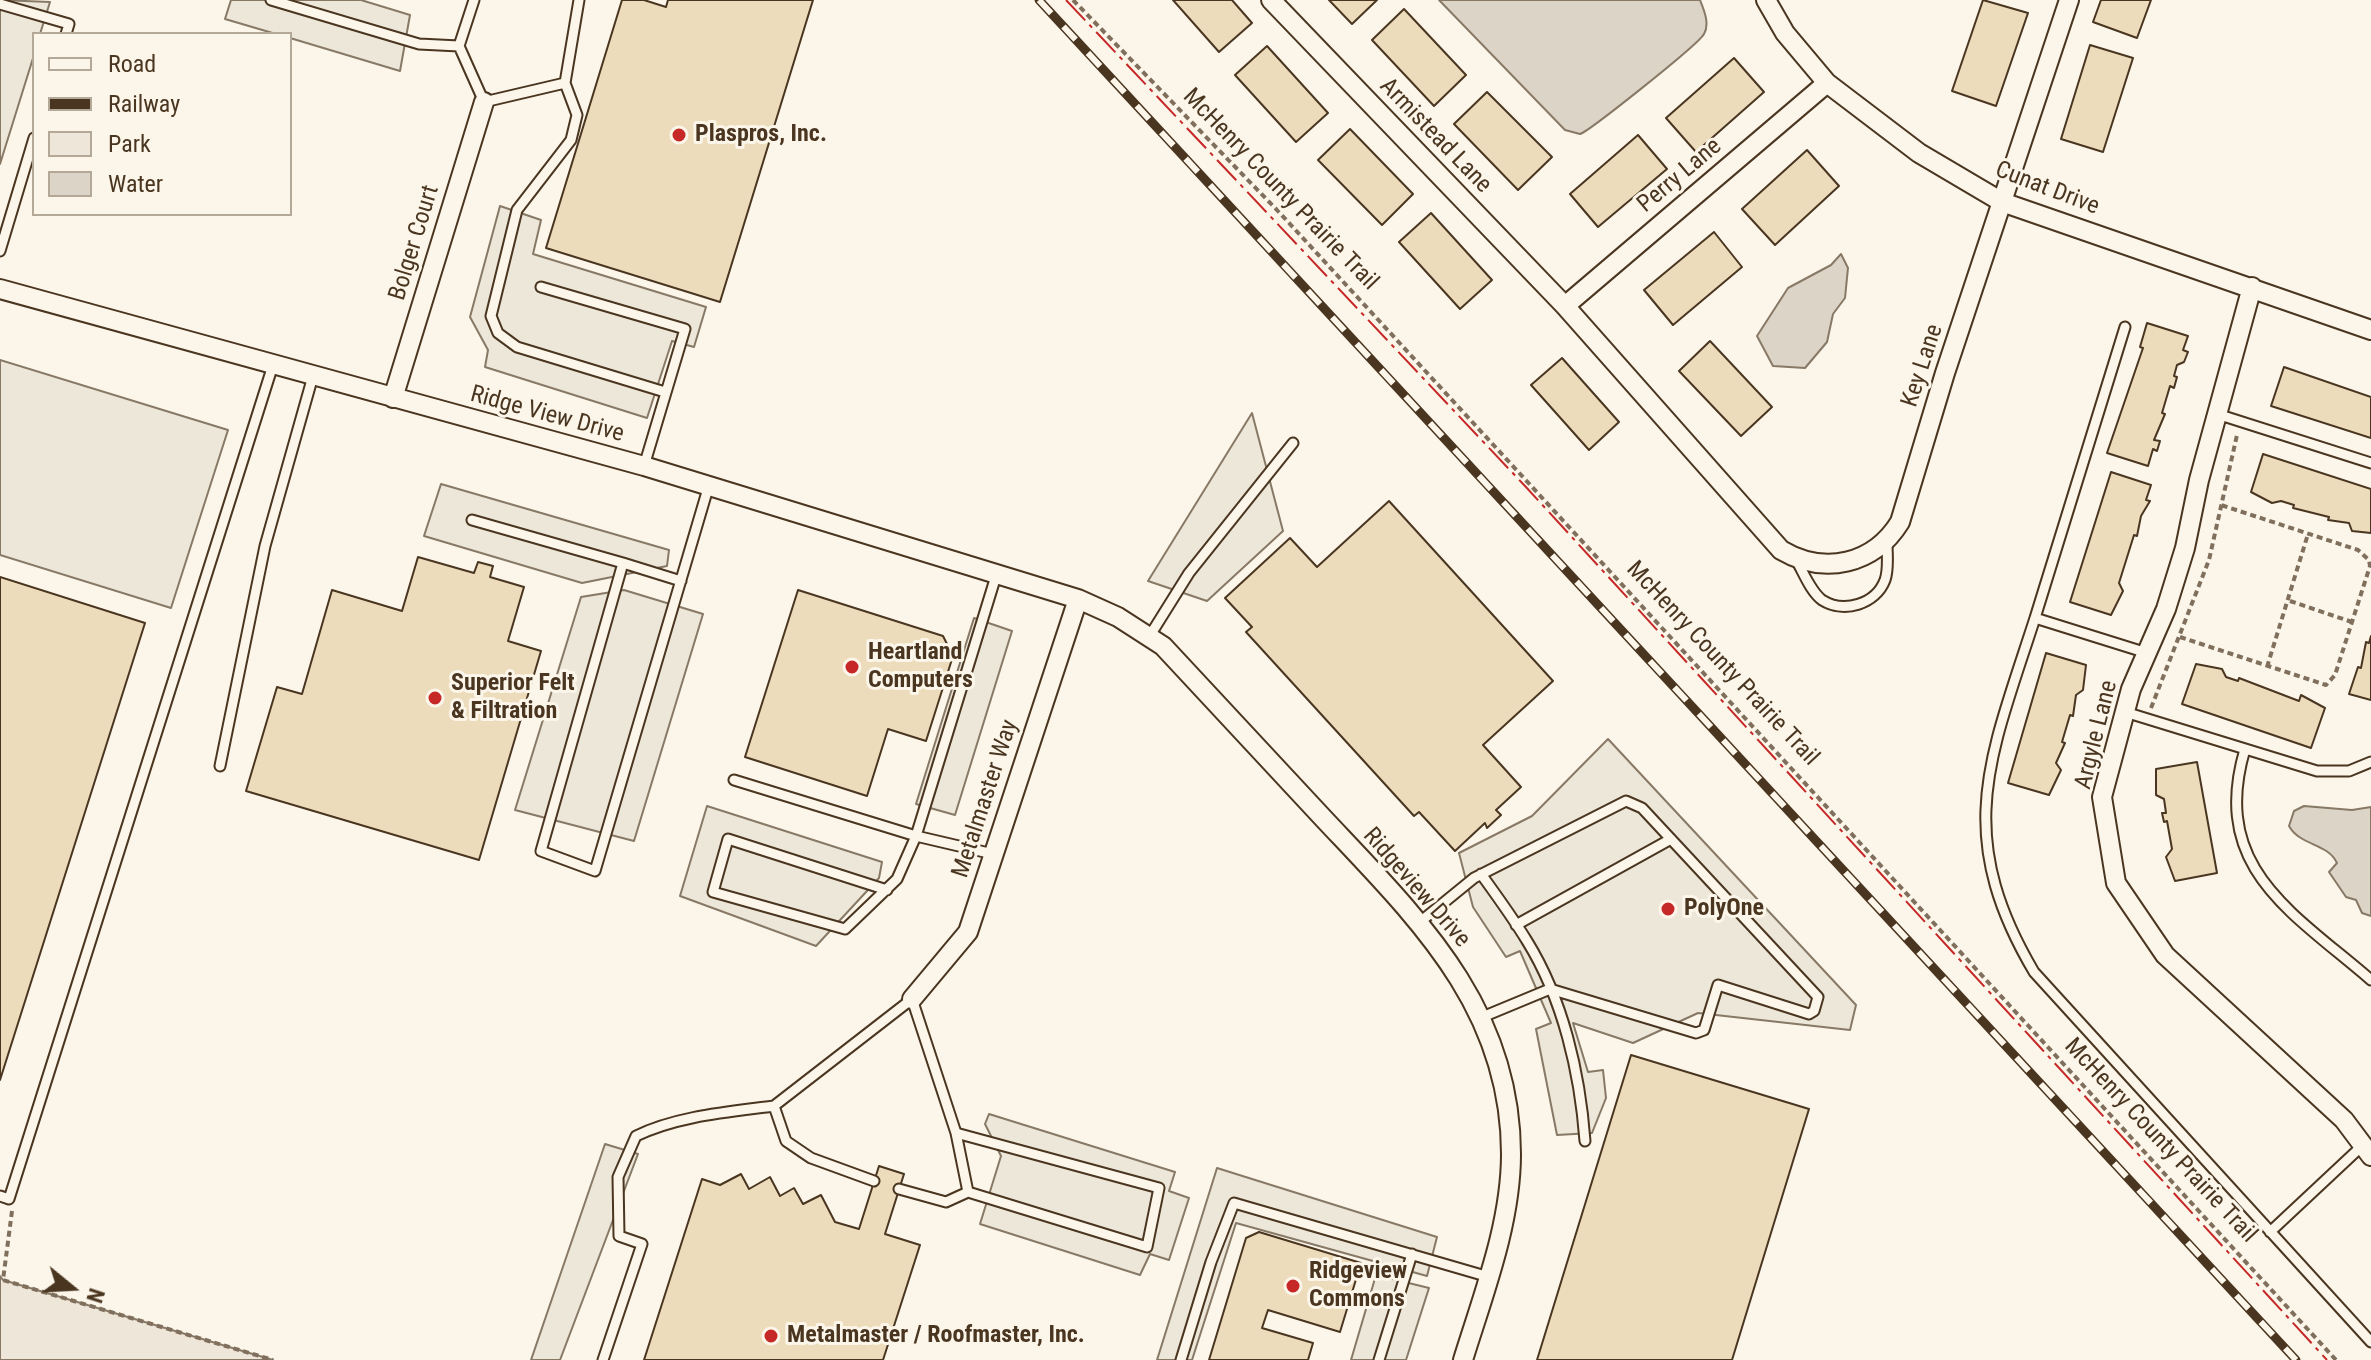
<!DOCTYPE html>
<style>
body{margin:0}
#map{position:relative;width:2371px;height:1360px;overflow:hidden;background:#fbf6e9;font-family:"Roboto Condensed",sans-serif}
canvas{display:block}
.legend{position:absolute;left:32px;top:32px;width:260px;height:184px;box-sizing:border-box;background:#fbf6e9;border:2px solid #b4a999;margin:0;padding:10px 14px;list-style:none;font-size:24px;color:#4a3520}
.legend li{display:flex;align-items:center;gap:16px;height:40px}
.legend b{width:40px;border:2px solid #b4a999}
.north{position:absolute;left:32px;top:1248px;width:80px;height:80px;-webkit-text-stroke:6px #fbf6e9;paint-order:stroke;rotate:108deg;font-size:22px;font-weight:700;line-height:32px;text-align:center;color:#4a3520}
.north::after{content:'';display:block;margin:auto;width:28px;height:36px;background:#4a3520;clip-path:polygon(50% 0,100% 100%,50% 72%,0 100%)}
</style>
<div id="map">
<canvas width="2371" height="1360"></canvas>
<ul class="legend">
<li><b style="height:10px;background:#fbf6e9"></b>Road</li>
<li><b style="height:10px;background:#4a3520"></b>Railway</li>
<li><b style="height:22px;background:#ede6d9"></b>Park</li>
<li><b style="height:22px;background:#dcd4c6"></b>Water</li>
</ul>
<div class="north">N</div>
</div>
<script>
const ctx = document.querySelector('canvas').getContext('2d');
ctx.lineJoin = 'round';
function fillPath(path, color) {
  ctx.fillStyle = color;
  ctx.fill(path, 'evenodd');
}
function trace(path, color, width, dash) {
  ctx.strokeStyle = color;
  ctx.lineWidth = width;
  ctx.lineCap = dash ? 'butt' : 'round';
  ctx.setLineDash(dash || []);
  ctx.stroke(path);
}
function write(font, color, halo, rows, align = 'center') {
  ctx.font = font + ' "Roboto Condensed",sans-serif';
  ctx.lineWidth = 6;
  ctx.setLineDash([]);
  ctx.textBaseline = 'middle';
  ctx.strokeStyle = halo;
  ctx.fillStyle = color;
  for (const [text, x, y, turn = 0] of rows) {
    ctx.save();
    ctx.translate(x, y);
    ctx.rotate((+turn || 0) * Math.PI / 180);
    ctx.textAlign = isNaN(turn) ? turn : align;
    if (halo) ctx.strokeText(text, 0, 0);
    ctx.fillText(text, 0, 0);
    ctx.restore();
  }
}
const green = new Path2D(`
 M0,1276L3,1280L273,1360H0Z`);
fillPath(green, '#ede6d9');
trace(green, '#887966', 2);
const parking = new Path2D(`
 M0,0L50,2L40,34H34V55L0,164Z
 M231,0H361L410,15L400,71L290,38V34H276L225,19Z
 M500,206L541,220L533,254L706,307L694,347L672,341L647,418L485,367L488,350L470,317Z
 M0,360L228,430L171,608L0,555Z
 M1252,413L1283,531L1207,601L1148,581Z
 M441,484L669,550L667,566L582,583L424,536Z
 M624,590L703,614L634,841L515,810L581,597Z
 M974,618L1012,631L955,815L916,804Z
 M1608,739L1856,1005L1850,1030L1698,1013L1633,1043L1573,1023L1588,1072L1603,1070L1606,1098L1592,1133L1557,1135L1536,1029L1551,1023L1520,951L1506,957L1473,907L1459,853L1532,816Z
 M707,806L882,862L879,878L816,946L680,896Z
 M989,1114L1175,1172L1169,1191L1189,1198L1169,1260L1150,1254L1140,1275L980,1224L1001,1156L985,1124Z
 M605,1144L638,1154L560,1360H531Z
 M1217,1168L1437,1237L1427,1276L1236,1223L1192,1360H1157Z
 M1376,1275L1429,1288L1406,1360H1351Z`);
fillPath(parking, '#ede7d9');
trace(parking, '#887966', 2);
const water = new Path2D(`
 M1439,0H1700C1704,10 1710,24 1704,34C1698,45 1588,132 1580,134L1565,130Z
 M1841,254L1848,268L1845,298L1833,314L1827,342L1805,368L1773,366L1757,336L1788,288L1831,265Z
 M2304,806L2352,810L2371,807V916L2362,913L2356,900L2346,897L2329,872L2337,863C2328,843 2300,846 2289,826L2294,811Z`);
fillPath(water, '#dcd4c6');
trace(water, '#887966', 2);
const building = new Path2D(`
 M622,0H644L666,7L668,0H813L720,302L546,248Z
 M1173,0H1232L1252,23L1219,52Z
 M1329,0H1377L1352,24Z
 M1983,0L2028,13L1996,106L1952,91Z
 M2101,0H2151L2137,38L2093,22Z
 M1404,9L1466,75L1434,106L1372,40Z
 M2090,45L2133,58L2103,152L2061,139Z
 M1267,46L1328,113L1296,142L1235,75Z
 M1734,58L1764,92L1696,152L1666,118Z
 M1487,92L1552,157L1518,190L1454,124Z
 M1350,129L1413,194L1382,225L1318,160Z
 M1638,135L1667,169L1598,227L1570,194Z
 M1807,150L1839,186L1775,245L1742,209Z
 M1431,213L1492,280L1460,309L1399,242Z
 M1714,232L1742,267L1673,325L1644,290Z
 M2147,323L2188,336L2183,350L2188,352L2184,362L2177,365L2174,376L2177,377L2174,388L2170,386L2162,413L2165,414L2154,440L2160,441L2157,451L2153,449L2148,466L2107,453L2143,348L2140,347Z
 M1710,341L1772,407L1741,436L1679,371Z
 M1562,358L1619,422L1589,450L1531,385Z
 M2284,367L2371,397V438L2271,406Z
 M2263,454L2371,489V533L2352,531L2349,523L2328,520L2329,517L2293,508L2294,505L2281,501L2272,503L2251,492Z
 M2111,472L2151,485L2146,500L2150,501L2141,516L2137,536L2134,535L2119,583L2123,591L2111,615L2070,602Z
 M1389,501L1553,681L1483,745L1521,787L1496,810L1501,815L1487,828L1485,823L1455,851L1419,812L1414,816L1246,632L1252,627L1225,598L1290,538L1317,567Z
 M418,557L474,573L478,562L493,566L490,577L524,587L508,641L541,651L479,860L246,791L277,687L302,694L332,590L402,611Z
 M0,577L145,623L0,1080Z
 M798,590L943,636L953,656L926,741L888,729L867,796L745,757Z
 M2371,636V700L2349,694L2358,667L2361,668L2366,642L2369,643Z
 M2046,653L2086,665L2083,690L2076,695L2073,716L2070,715L2062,742L2065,743L2056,763L2061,770L2049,795L2008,783Z
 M2196,664L2222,669L2226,677L2238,681L2239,678L2299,701L2301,695L2325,708L2311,748L2182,704Z
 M2197,762L2217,873L2175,881L2166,857L2172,849L2167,821L2164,822L2162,813H2166L2164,799L2156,795V769Z
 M1631,1055L1809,1109L1732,1360H1537Z
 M879,1166L904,1174L885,1234L920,1245L883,1360H644L702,1179L720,1185L741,1174L749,1189L770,1177L780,1196L794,1188L803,1204L821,1195L835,1222L859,1229Z
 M1259,1232L1361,1263L1340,1332L1268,1310L1262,1328L1313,1343L1308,1360H1209L1246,1238Z`);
fillPath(building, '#ecdcbc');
trace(building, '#4a3520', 2);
const lane = new Path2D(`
 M271,0L419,44L459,46
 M474,0L459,46L484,102L565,83
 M579,0L565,83L577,115L571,140L517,210L491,316L498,333L517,347L665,392
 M0,4L69,24L66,34
 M0,251L34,138
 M541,287L685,329L644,466
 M2125,327L2035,618L2147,653
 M2217,414L2371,463
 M472,520L623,563
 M1795,558C1803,571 1810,591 1822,600C1844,614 1876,604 1885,580C1889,569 1887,555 1887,543
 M681,581L623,563L541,851L595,871L709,485
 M2035,618C1990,758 1952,833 2034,972L2371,1342
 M1149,637L1189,573L1293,443
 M2125,712L2317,771H2349L2371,762
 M2245,749C2210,868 2291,911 2371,980
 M220,766L265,546L313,376
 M734,780L916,836L897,879L845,929L713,892L728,839L887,890
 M993,854L916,836L996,576
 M1481,874C1497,896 1513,918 1527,941C1563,999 1580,1073 1585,1141
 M1420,922L1474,878L1626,801L1642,808L1818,997L1814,1011L1809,1014L1718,985L1704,1030L1696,1033L1550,989L1480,1018
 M1516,925L1671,839
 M874,1181L811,1158L786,1141L774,1106L912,999L956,1133L1159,1188L1147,1247L968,1192L956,1133
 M899,1189L946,1202L968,1192
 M0,1196L9,1199L273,365
 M2270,1232L2363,1145
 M603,1360L642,1244L619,1236L618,1177L636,1136C677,1116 728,1112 774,1106
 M1181,1360L1211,1262L1234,1203L1489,1277
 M1379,1360L1412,1254`);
const street = new Path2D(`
 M1271,0L1565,306L1781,550C1825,576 1874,564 1900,522L1945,373L2069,0
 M1766,0L1785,33L1827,83L1919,153L2002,202L2371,330
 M2252,287L2199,480L2185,548L2166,609L2131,689L2102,797L2116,883L2165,955L2344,1120L2371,1156
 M0,289L644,466L1078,599L1118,617L1163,646C1217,704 1270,761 1324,819C1417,918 1511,1007 1511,1154C1511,1224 1483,1295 1463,1360
 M1565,306L1827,83
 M393,398L484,102
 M912,999L968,932L1078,599`);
trace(lane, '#4a3520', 13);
trace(street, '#4a3520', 22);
trace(new Path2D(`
 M1073,0L1278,211L2336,1360
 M2290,601L2352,622
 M2180,637L2326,685L2335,675L2370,566L2369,560L2358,550L2221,505
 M2267,667L2308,534
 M2151,708L2209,560L2237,435
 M12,1211L3,1280L273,1360`), '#7f6f5c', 4, [6, 4]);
trace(lane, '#fbf6e9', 9);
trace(street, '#fbf6e9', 18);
const rail = new Path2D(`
 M1039,0L2296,1360`);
trace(rail, '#4a3520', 9);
trace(rail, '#fbf6e9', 6, [18]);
trace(new Path2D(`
 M1066,0L1525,486L2327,1360`), '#c62828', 2, [28, 6, 4, 6]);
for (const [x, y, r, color] of [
 [679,135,8,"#c62828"],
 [852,667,8,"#c62828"],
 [435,698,8,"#c62828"],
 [1668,909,8,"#c62828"],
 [1293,1286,8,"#c62828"],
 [771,1336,8,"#c62828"]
]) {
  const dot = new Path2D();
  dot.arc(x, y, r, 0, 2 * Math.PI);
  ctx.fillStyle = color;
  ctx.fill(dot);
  trace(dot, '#fbf6e9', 3);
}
write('bold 24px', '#4a3520', '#fbf6e9', [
 ["Plaspros, Inc.",695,135],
 ["Heartland",868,653],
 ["Computers",868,681],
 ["Superior Felt",451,684],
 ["& Filtration",451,712],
 ["PolyOne",1684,909],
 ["Ridgeview",1309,1272],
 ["Commons",1309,1300],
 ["Metalmaster / Roofmaster, Inc.",787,1336]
], 'left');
write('24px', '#4a3520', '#fbf6e9', [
 ["Armistead Lane",1435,136,46],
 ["Perry Lane",1680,176,-40],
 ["Cunat Drive",2047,189,21],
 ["McHenry County Prairie Trail",1280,190,46],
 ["Bolger Court",415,243,-73],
 ["Key Lane",1923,366,-72],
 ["Ridge View Drive",547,415,15],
 ["McHenry County Prairie Trail",1722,664,47],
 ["Argyle Lane",2097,735,-76],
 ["Metalmaster Way",986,799,-72],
 ["Ridgeview Drive",1416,888,49],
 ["McHenry County Prairie Trail",2160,1141,47]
]);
</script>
